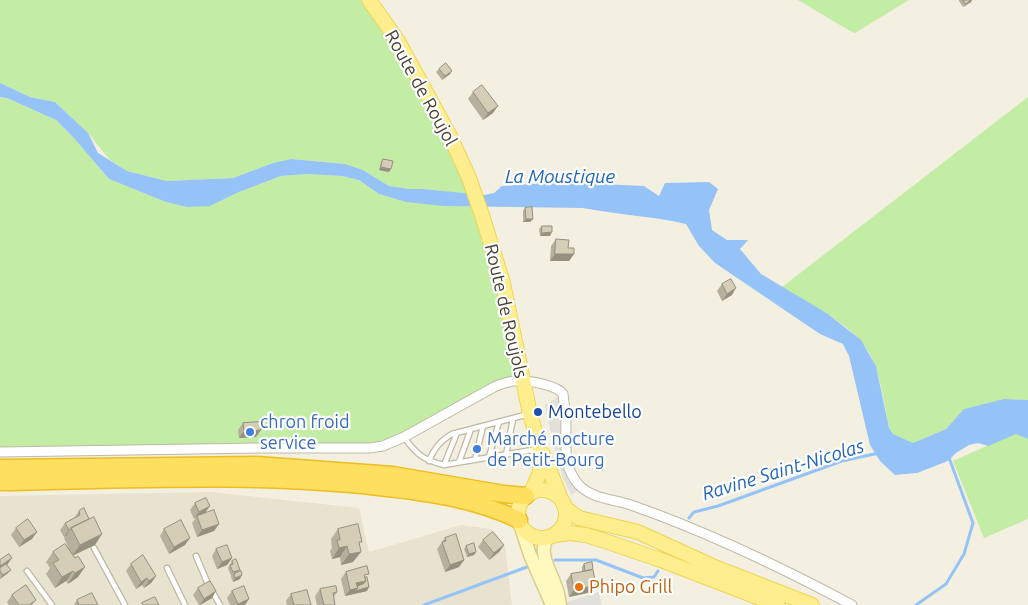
<!DOCTYPE html>
<meta charset="utf-8">
<style>
body{margin:0}
canvas{display:block;background:#f3f0e1}
</style>
<canvas width="1028" height="605"></canvas>
<script>
const ctx = document.querySelector('canvas').getContext('2d');
ctx.lineJoin = 'round';
function fillPath(path, color) {
  ctx.fillStyle = color;
  ctx.fill(path, 'evenodd');
}
function trace(path, color, width, dash) {
  ctx.strokeStyle = color;
  ctx.lineWidth = width;
  ctx.lineCap = dash ? 'butt' : 'round';
  ctx.setLineDash(dash || []);
  ctx.stroke(path);
}
function write(font, color, halo, rows, align = 'center') {
  ctx.font = font + ' Ubuntu,sans-serif';
  ctx.lineWidth = 4.5;
  ctx.setLineDash([]);
  ctx.textBaseline = 'middle';
  ctx.strokeStyle = halo;
  ctx.fillStyle = color;
  for (const [text, x, y, turn = 0] of rows) {
    ctx.save();
    ctx.translate(x, y);
    ctx.rotate((+turn || 0) * Math.PI / 180);
    ctx.textAlign = isNaN(turn) ? turn : align;
    if (halo) ctx.strokeText(text, 0, 0);
    ctx.fillText(text, 0, 0);
    ctx.restore();
  }
}
fillPath(new Path2D(`
 M212,492L359,508L369,552L461,525L491,529L505,546L512,605H0V496Z`), '#e7e3cf');
fillPath(new Path2D(`
 M0,0H369L424,89L469,194L423,189H410L389,186L363,170L345,164L291,159L273,163L233,178L167,181L127,171L110,160L88,133L55,102L30,97L0,83Z
 M798,0H909L855,33L850,31Z
 M0,97L7,98L56,120L73,137L109,179L166,202L187,207L212,205L239,192L281,176L307,174L342,176L359,180L379,194L406,202L475,207L523,380L506,382L383,446L0,452Z
 M1028,97V400L1004,399L965,409L946,429L913,443L893,434L889,428C885,408 882,387 876,368C863,326 815,309 782,287Z
 M1016,433L1028,439V519L984,538L953,461Z`), '#c3eca5');
fillPath(new Path2D(`
 M558,397L564,456L579,490L571,495L564,480L559,466L547,415L545,405Z
 M599,592L602,605H565V602Z`), '#e2e0db');
fillPath(new Path2D(`
 M0,83L30,97L55,102L88,133L98,153L127,171L167,181L233,178L273,163L291,159L345,164L363,170L389,186L410,189H423L484,195L494,193L502,186L558,182L644,186L659,196L665,183L709,182L718,189L709,210L712,230L727,240H748L740,249L761,274L828,314L861,340L876,366L889,428L893,434L913,443L946,429L964,409L1004,399L1028,400V439L1016,434L988,446L978,443L969,445L956,453L948,461L917,473L895,475L880,461L870,445L849,356L843,344L820,334L715,263L699,246L686,224C652,216 618,215 583,208L443,206L406,202L379,194L359,180L342,176L307,174L281,176L239,192L210,206L187,207L166,202L109,179L73,137L56,120L7,98L0,97Z`), '#96c3f7');
trace(new Path2D(`
 M689,518L694,512L718,506L842,461L879,453
 M555,560H596L643,578L654,577L658,571
 M424,605L527,567
 M916,605L946,584L964,554L973,523L948,455`), '#96c3f7', 3);
const lane = new Path2D(`
 M404,437C416,454 423,460 444,465L538,449
 M506,455L513,419
 M489,457L499,422
 M475,460L483,426
 M429,461C434,449 440,441 452,434L529,414
 M459,462L471,429
 M444,465L457,433
 M94,548L125,605
 M196,556L208,584L220,605
 M167,568L185,605
 M27,571L52,605`);
const street = new Path2D(`
 M0,452L260,448H370L383,446L404,437L494,387C503,383 512,380 522,381C532,381 558,386 563,394C564,404 566,414 566,424C566,446 563,468 579,485C592,499 614,499 631,505C708,532 781,567 852,605`);
const secondary = new Path2D(`
 M521,527L530,555L552,605
 M547,538C538,553 550,570 555,585C558,591 559,598 560,605`);
const primary = new Path2D(`
 M369,0L398,41L451,138L469,178L483,218L503,283L530,414L539,444L540,472L531,493
 M543,454L561,499
 M518 514a24 24 0 1 1 48 0a24 24 0 1 1-48 0Z
 M565,508L579,518L638,532L717,568L812,605
 M554,535L570,533L586,535L611,543L661,560L778,605`);
const highway = new Path2D(`
 M0,468L257,465L393,475L504,494L526,496
 M0,482C126,480 253,473 379,487C426,492 476,499 519,520`);
trace(lane, '#bfb9a4', 7);
trace(street, '#bfb9a4', 11);
trace(secondary, '#d8ce8c', 15);
trace(primary, '#efd553', 16);
trace(highway, '#edbd21', 19);
trace(lane, '#fff', 4.5);
trace(street, '#fff', 9);
trace(secondary, '#fff8bf', 12);
trace(primary, '#ffee8e', 14);
trace(highway, '#ffdf60', 16);
fillPath(new Path2D(`
 M959,0H972L971,2L963,7L959,1Z
 M439,69L450,74L442,80L436,72Z
 M473,92L493,113L483,120L468,99Z
 M383,159L389,172L379,170L381,162Z
 M525,208L533,219L530,222H523V211Z
 M542,226L550,236H540L539,229Z
 M556,239L568,248L574,254L569,261H550L551,246Z
 M722,284L732,295L722,301L717,291Z
 M243,423L256,437L239,438L238,430Z
 M195,503L206,513L214,531L197,537L192,523L196,518L194,519L190,510Z
 M79,511L95,545L73,555L78,577L68,584L66,581L55,588L46,574L50,568L46,562L53,552L69,550L64,538L66,536L64,537L60,530L65,523L74,518Z
 M16,528L32,539L19,547L11,535Z
 M164,529L185,545L169,554L160,536Z
 M338,529L359,546L353,562L341,565L340,557L332,559L330,551L332,548L331,539Z
 M445,538L464,560L459,567L445,572L437,549Z
 M483,540L504,545L499,552L489,560L478,547Z
 M466,546L476,552L474,555L467,557L464,549Z
 M216,549L232,558L227,565L217,569L212,556Z
 M0,560L7,564L8,573L0,579Z
 M232,561L239,572L240,579L233,582L231,577L232,575L231,576L228,568Z
 M131,564L156,576L151,583L144,588L142,585L136,589L126,571Z
 M584,564L592,592L569,597L566,581L571,574L582,572V567Z
 M346,572L367,577V591L345,596L341,579Z
 M198,588L212,598L200,605H199L193,595Z
 M320,589L337,592L334,597L335,605H317L315,596Z
 M232,591L245,605H230L227,598Z
 M291,594L311,605H287L286,601Z
 M12,595L36,600L32,605H9L7,602Z
 M77,600L98,605H74Z`), '#b7b09d');
fillPath(new Path2D(`
 M971,0H972L971,2L963,7L966,4Z
 M452,71L450,74L442,80L445,76Z
 M498,106L493,113L483,120L488,113Z
 M381,167L391,169L389,172L379,170Z
 M526,219H533L530,222H523Z
 M552,232L550,236H540L542,233Z
 M555,254H574L569,261H550Z
 M736,288L732,295L722,301L727,294Z
 M261,430L256,437L239,438L244,431Z
 M210,506L205,513L197,516L194,519L199,512Z
 M219,524L214,531L197,537L202,530Z
 M70,529L66,536L64,537L69,530Z
 M37,532L32,539L19,547L24,540Z
 M102,534L95,545L72,556L80,545Z
 M190,538L185,545L169,554L174,547Z
 M504,545L499,552L489,560L494,553Z
 M347,546L340,557L332,559L339,548Z
 M361,552L353,562L341,565L349,554Z
 M476,552L474,555L467,557L469,554Z
 M12,558L7,565L0,569V566Z
 M232,558L227,565L217,569L222,562Z
 M464,560L459,567L445,572L450,565Z
 M85,567L78,577L68,584L75,573Z
 M11,570L8,573L0,579L3,575Z
 M73,571L66,581L55,588L62,577Z
 M242,575L240,579L233,582L235,578Z
 M156,576L151,583L144,588L149,581Z
 M147,578L142,585L136,589L141,582Z
 M366,581L369,587L367,591L345,596L350,590L356,583Z
 M596,585L592,592L569,597L574,590Z
 M216,591L212,598L200,605L204,599Z
 M249,599L245,605H237L238,604Z`), '#95907f');
const building = new Path2D(`
 M963,0H971L966,4Z
 M446,63L452,71L445,76L439,69Z
 M482,85L498,106L488,113L473,92Z
 M383,159L393,161L391,169L381,167Z
 M532,207L533,219H526L525,208Z
 M542,226H552V232L542,233Z
 M556,239L569,240L568,248H574V254H555Z
 M731,279L736,288L727,294L722,284Z
 M261,422V430L244,431L243,423Z
 M206,498L210,506L199,512L195,503Z
 M84,508L89,519L71,528H72L69,530L65,523L80,515L79,511Z
 M214,510L219,524L202,530L197,516Z
 M94,517L102,534L80,545L71,528Z
 M28,519L37,532L24,540L16,528Z
 M181,520L190,538L174,547L164,529Z
 M358,524L362,542H359L361,552L349,554L347,546L339,548L337,540H340L338,529Z
 M493,532L504,545L494,553L483,540Z
 M456,534L464,560L450,565L442,542L446,541L445,538Z
 M474,543L476,552L469,554L466,546Z
 M65,544L75,558L78,556L85,567L75,573L73,571L62,577L53,563L59,560L53,552Z
 M227,545L232,558L222,562L216,549Z
 M9,554L12,558L0,566V560Z
 M143,555L156,576L149,581L147,578L141,582L131,564Z
 M236,559L240,570L233,572L230,565L233,564L232,561Z
 M592,562L593,569L585,571L584,564Z
 M6,564L11,570L3,575L0,571V568Z
 M367,566L369,574L364,575L366,581L356,583L358,588L350,590L346,572Z
 M593,570L596,585L574,590L571,574Z
 M241,571L242,575L235,578L234,574Z
 M367,577L369,587L355,591L358,588L357,586L363,584L366,581L365,578Z
 M210,581L216,591L204,599L198,588Z
 M26,585L36,600L29,605H19L12,595Z
 M244,586L249,599L238,604L232,591Z
 M336,586L337,592L333,593L335,605H324L320,589Z
 M307,590L311,605H294L291,594Z
 M92,593L98,605H79L77,600Z
 M155,597L159,605H143L142,603Z`);
fillPath(building, '#d5cdb6');
trace(building, '#95907f', 1);
for (const [x, y, r, color] of [
 [538,412,5,"#1a4fb4"],
 [250,432,5,"#3f7fe0"],
 [477,449,5,"#3f7fe0"],
 [579,587,5,"#e8710a"]
]) {
  const dot = new Path2D();
  dot.arc(x, y, r, 0, 2 * Math.PI);
  ctx.fillStyle = color;
  ctx.fill(dot);
  trace(dot, '#fff', 2);
}
write('18px', '#454032', '#fff', [
 ["Route de Roujol",421,88,61],
 ["Route de Roujols",506,311,77]
]);
write('18px', '#164399', '#fff', [
 ["Montebello",548,412]
], 'left');
write('18px', '#366cbe', '#fff', [
 ["chron froid",260,422],
 ["service",260,443],
 ["Marché nocture",487,439],
 ["de Petit-Bourg",487,460]
], 'left');
write('18px', '#c56008', '#fff', [
 ["Phipo Grill",589,587]
], 'left');
write('italic 19px', '#2165ba', '#fff', [
 ["La Moustique",560,177],
 ["Ravine Saint-Nicolas",783,470,-17]
]);
</script>
